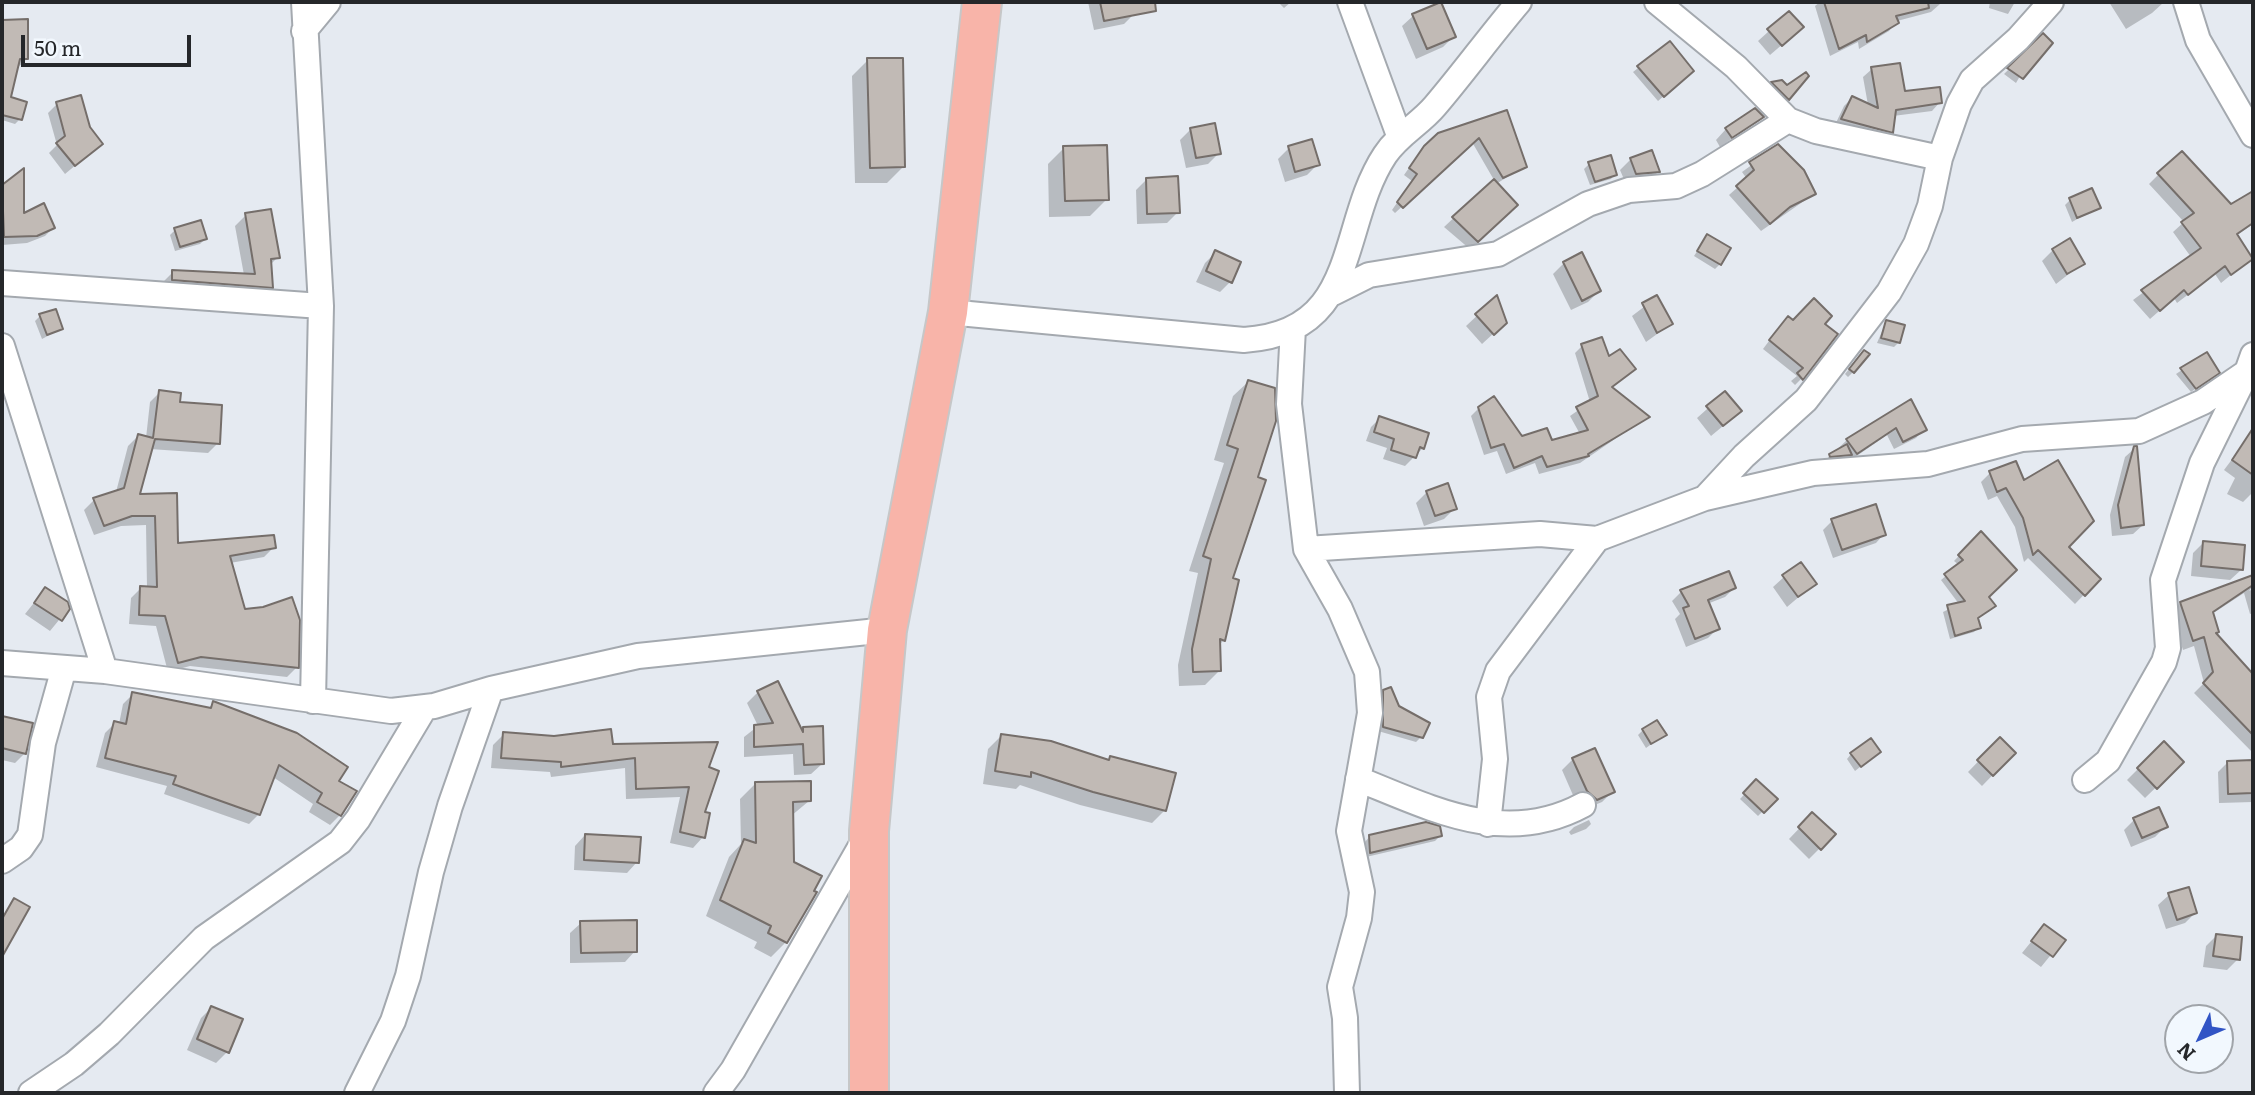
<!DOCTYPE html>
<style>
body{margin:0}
#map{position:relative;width:2255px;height:1095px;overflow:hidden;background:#e5eaf1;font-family:Literata,serif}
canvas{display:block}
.frame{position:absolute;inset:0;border:4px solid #25272a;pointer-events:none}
.north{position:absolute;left:2164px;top:1004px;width:70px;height:70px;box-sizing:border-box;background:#f2f8fe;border:2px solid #a0a4a9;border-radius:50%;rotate:226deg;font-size:19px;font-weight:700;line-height:28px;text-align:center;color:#25272a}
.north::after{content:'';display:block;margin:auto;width:24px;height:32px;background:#3154c5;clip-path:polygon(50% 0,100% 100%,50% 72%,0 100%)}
.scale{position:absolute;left:21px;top:35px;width:170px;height:32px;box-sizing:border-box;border:4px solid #25272a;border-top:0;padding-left:9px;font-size:21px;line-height:24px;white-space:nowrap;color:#25272a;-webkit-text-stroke:5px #f2f8fe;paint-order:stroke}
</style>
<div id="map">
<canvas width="2255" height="1095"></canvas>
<div class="frame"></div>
<div class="north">N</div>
<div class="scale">50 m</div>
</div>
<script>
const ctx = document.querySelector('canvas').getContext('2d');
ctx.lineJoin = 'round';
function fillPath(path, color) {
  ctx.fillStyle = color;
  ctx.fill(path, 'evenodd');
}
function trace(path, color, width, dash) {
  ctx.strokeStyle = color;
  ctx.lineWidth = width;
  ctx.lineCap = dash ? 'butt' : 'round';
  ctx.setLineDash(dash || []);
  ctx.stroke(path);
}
fillPath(new Path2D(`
 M1088,2H1132L1134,14L1124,24L1094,30Z
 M1278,2H1291L1284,8Z
 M1820,2H1939L1940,4L1931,12L1897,21L1889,31L1859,49L1858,42L1830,56L1815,6Z
 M1990,2H2015L2008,14L1989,8Z
 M2109,2H2163V3L2152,13L2126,29Z
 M1789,13L1791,37L1770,55L1758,41Z
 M1413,16L1454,36L1443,47L1416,59L1402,26Z
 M18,21L27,59L17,68L4,97L20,119L15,124L2,120V22Z
 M2043,36L2016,83L2004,74Z
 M1669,44L1687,76L1658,101L1633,72Z
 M868,60L904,166L887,183H855L852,76Z
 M1872,69L1903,93L1940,102L1932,111L1893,116L1891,132L1883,140L1834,127L1844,106L1852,98L1868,105L1863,77Z
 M1781,82L1787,87L1788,99L1778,110L1762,94L1772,84Z
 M57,104L89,128L101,144L65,174L49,153L57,145L48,113Z
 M1506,112L1525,166L1496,184L1515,205L1471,250L1444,227L1494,180L1472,142L1395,213L1392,210L1412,181L1404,175L1418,155L1439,135Z
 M1762,117L1720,147L1716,140L1726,129Z
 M1191,129L1219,153L1208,164L1186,168L1180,140Z
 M1778,146L1814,194L1761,231L1729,195L1747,179L1742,172Z
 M1064,148L1107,199L1090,216L1049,217L1048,164Z
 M1289,148L1318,164L1307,175L1285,182L1278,159Z
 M1631,159L1658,172L1647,183L1626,184L1620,170Z
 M1589,164L1615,174L1611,179L1590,185L1584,169Z
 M22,172V215L53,228L45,236L27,243L2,245V188Z
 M2159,174L2230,207L2253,193V224L2236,236L2252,258L2221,283L2215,274L2177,303L2174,298L2150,319L2133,300L2191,257L2173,232L2184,222L2149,184Z
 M1147,179L1178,212L1167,223L1137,224L1136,190Z
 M2070,200L2099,207L2072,222L2065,205Z
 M246,215L278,257L270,265L271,287L260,298L162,283L173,272L244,275L235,226Z
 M175,230L205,239L200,244L175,251L170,235Z
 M1707,236L1720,264L1715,269L1694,256Z
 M2053,250L2083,263L2056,284L2042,261Z
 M1216,252L1230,282L1220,292L1196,282L1205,263Z
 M1564,263L1599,291L1588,302L1571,310L1553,274Z
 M1657,297L1671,324L1646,342L1632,316Z
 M1496,298L1494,333L1482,344L1466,326Z
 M40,316L61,329L42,339L35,321Z
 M1793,322L1823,324L1802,378L1795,385L1791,381L1797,376L1763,349L1781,325Z
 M1886,322L1899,342L1894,347L1877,343Z
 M1582,346L1634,369L1611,388L1647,417L1580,463L1539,474L1535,463L1506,474L1497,451L1484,455L1471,416L1479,408L1521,438L1551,442L1580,434L1570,416L1590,402L1575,353Z
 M2206,354L2212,377L2191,392L2176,374Z
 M1859,357L1853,372L1848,377L1845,374Z
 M1248,382L1256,478L1231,580L1224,640L1219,645L1220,670L1205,685L1179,686L1178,665L1198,573L1189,571L1224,463L1214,460L1233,396Z
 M160,392L178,404L218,443L208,453L150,449L138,496L175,495L176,545L274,547L264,557L230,563L243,611L297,667L287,677L190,666L168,672L156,626L129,624L131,598L141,588H147L146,525L121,526L94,535L84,510L94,500L116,492L128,446L138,436L146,438L150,402Z
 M1725,393L1729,421L1711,436L1697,418Z
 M1910,402L1924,429L1916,438L1894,449L1887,435L1848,462L1819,466L1847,440Z
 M1380,418L1423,448L1405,466L1383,459L1387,448L1366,441L1371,427Z
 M2248,438L2253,442V492L2243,502L2227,494L2235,478L2224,470Z
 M2135,448L2143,525L2133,534L2112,536L2110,515L2125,457Z
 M2015,463L2023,483L2066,547L2099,579L2075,604L2028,558L2024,562L2015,527L1997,496L1988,500L1981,482L1990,473Z
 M1427,492L1455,508L1444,519L1424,526L1416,503Z
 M1832,521L1884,534L1876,543L1833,558L1823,530Z
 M1981,533L1987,597L1994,606L1976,619L1979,627L1974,632L1950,639L1943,612L1959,604L1941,580L1959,565L1954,561Z
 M2204,542L2241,570L2230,580L2191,576L2193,553Z
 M1784,577L1814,584L1787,607L1773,587Z
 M2253,577V586L2249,591L2253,589V613L2250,614L2244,593L2212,614L2215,634L2253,676V753L2194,693L2204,683L2194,646L2183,650L2171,613L2180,603Z
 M1734,588L1725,597L1707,604L1717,629L1708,638L1686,647L1675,619L1680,614L1672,601L1681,592Z
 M45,589L68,609L50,631L25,614Z
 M1384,691L1421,737L1416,742L1378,731L1379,696Z
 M758,692L801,732L803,729L822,764L811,774L794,775L793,754L744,757V737L758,726L747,703Z
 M133,694L208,709L214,703L337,782L340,815L330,825L309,812L313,804L273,777L259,814L249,824L164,794L167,786L96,767L105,733L115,723L119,724L123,704Z
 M2,718L31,725L25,753L15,763L2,760Z
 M1643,730L1664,735L1646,748L1638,735Z
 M504,734L611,746L707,768L703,837L693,848L670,843L680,797L626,799L625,768L551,777L550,772L491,768L493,745Z
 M1002,735L1107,762L1111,758L1165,810L1152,823L1080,805L1020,785L1016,789L983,784L988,749Z
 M2000,739L2014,753L1982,786L1968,772Z
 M2164,743L2182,762L2145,798L2127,780Z
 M1851,754L1874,756L1855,771L1847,759Z
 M1573,759L1613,791L1602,802L1585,809L1576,802L1562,770Z
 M2253,762V802L2219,803L2218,772L2227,763Z
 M1756,782L1775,799L1758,816L1740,799Z
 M755,784L809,801L791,816L786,942L771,957L754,948L757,942L706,916L729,857L741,844L740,799Z
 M1812,815L1833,835L1809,859L1789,839Z
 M1589,820L1591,824L1586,829L1571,835L1569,832L1574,827Z
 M2134,820L2166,826L2155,837L2131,847L2124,830Z
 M585,835L637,862L627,873L574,870L575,846Z
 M1370,836H1440L1435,841L1366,857L1365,842Z
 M2169,895L2195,913L2185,923L2166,929L2158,905Z
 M581,923L635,951L625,962L570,963V933Z
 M2044,926L2063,940L2041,967L2022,953Z
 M2216,936L2238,959L2227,970L2203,967L2206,946Z
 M211,1008L227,1052L216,1063L187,1050L201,1018Z`), '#0003');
const building = new Path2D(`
 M1100,2H1155L1156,11L1104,21Z
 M1441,2L1456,37L1427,49L1412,14Z
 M1824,2H1928L1929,8L1896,16L1899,23L1867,42L1866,35L1839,49Z
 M1789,11L1804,27L1782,46L1767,29Z
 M28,19V59H20L11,97L27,102L22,120L2,115V20Z
 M2043,33L2053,43L2023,79L2007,68Z
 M1670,41L1694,71L1664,97L1637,66Z
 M867,58H903L905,167L870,168Z
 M1900,63L1905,91L1940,87L1942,103L1896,110L1893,133L1841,119L1852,96L1878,108L1871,67Z
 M1806,72L1809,76L1789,100L1771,82L1782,80L1787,85Z
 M81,95L90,127L103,144L75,166L56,143L65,136L56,102Z
 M1755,108L1764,117L1732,138L1725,128Z
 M1507,110L1527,167L1503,178L1479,138L1403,208L1397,202L1417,174L1409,168L1424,146L1438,133Z
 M1215,123L1221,154L1196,158L1190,128Z
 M1312,139L1320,165L1295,172L1288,146Z
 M1778,144L1804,170L1816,194L1790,207L1770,224L1736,186L1754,170L1749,162Z
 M1107,145L1109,200L1065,201L1063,146Z
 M1652,150L1660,172L1636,174L1630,158Z
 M2182,151L2231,204L2253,191V223L2237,234L2253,259L2231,275L2225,266L2188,295L2184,290L2160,311L2141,290L2201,248L2181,222L2194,213L2157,173Z
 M1611,155L1617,175L1595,182L1588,162Z
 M24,168V213L44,203L55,228L37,236L4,237L2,185Z
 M1178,176L1180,213L1147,214L1146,178Z
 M1494,179L1518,205L1478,242L1452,217Z
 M2092,188L2101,208L2077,218L2069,198Z
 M271,209L280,258L271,259L273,288L172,280V270L255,274L245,213Z
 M201,220L207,239L180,247L174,228Z
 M1707,234L1731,248L1721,265L1697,251Z
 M2070,238L2085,264L2067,274L2052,249Z
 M1215,250L1241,262L1232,283L1206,271Z
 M1582,252L1601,291L1582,301L1563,262Z
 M1497,295L1507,323L1494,335L1475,314Z
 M1657,295L1673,324L1657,333L1642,303Z
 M1814,298L1832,316L1825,324L1838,334L1803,380L1797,373L1803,368L1769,340L1788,316L1793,320Z
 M56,309L63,329L47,335L39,314Z
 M1886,320L1905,325L1900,343L1881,338Z
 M1602,337L1609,356L1620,349L1636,369L1612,387L1650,417L1588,454L1589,456L1547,467L1542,456L1514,468L1504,444L1491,448L1478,407L1494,396L1522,436L1547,428L1552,440L1588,430L1576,407L1598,396L1581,344Z
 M1864,350L1870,354L1854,373L1849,369Z
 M2207,352L2220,373L2196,389L2180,368Z
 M1248,380L1275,388L1276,421L1258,477L1266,480L1233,578L1239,580L1225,641L1220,639L1221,671L1193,672L1192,649L1211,559L1203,556L1238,449L1227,445Z
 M159,390L181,393L180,402L222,405L220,444L155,439L140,494L177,493L178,543L274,535L276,548L230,556L245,609L263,607L292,597L300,620L299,668L201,657L178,663L165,616L139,615L140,586L157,587L155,516H132L104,526L93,498L124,488L138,434L153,438Z
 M1725,391L1742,411L1723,426L1706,406Z
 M1911,399L1927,430L1903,442L1896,428L1857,454L1846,439Z
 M1379,416L1429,433L1424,449L1420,447L1416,458L1391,450L1394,439L1374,432Z
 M2253,428V475L2232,460Z
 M1847,444L1852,455L1830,457L1829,454Z
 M2134,446H2137L2144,525L2121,528L2118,505Z
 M2058,460L2094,521L2069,547L2101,579L2085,596L2038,550L2033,555L2023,518L2006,488L1997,492L1989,471L2016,461L2024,480Z
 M1448,483L1457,509L1435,516L1426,491Z
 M1876,504L1886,535L1842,550L1831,519Z
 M1981,531L2017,570L1989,597L1996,606L1978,618L1981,628L1955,636L1947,605L1965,601L1944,574L1963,560L1958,555Z
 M2203,541L2245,545L2243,570L2201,566Z
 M1801,562L1817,584L1798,597L1782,575Z
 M1729,571L1736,588L1708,600L1720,629L1695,639L1683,608L1689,606L1680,590Z
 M2253,575V585L2213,612L2219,632L2216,633L2253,674V735L2203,683L2213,672L2204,637L2193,641L2180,602Z
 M45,587L68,602L70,609L62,621L34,603Z
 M778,681L803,732V727L823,726L824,764L804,765L803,744L754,747V725L773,723L757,691Z
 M1391,687L1399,706L1430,723L1423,738L1383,727V690Z
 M132,692L211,708L213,701L297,733L348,767L339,781L357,791L341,816L317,802L322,793L279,765L260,815L173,784L176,776L105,758L114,721L126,724Z
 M2,716L33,723L26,754L2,748Z
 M1657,720L1667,735L1651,744L1642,729Z
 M611,729L613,744L718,742L709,767L719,771L705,812L710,813L705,838L680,832L689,787L636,789L635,758L561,767V762L501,758L503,732L554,736Z
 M1001,734L1051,741L1109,760L1110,756L1176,773L1166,811L1093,792L1031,772V777L995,771Z
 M2000,737L2016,753L1993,776L1977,760Z
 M1871,738L1881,752L1861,767L1850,753Z
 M2164,741L2184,762L2157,789L2137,768Z
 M1595,748L1615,792L1597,800L1587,791L1572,758Z
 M2253,760V793L2228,794L2227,761Z
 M1756,779L1778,799L1764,813L1743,793Z
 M811,781V801L793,802L794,862L822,876L814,891L817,892L787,943L768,933L771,926L720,900L744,839L756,843L755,782Z
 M2159,807L2168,827L2142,838L2133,818Z
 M1812,812L1836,834L1821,850L1798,827Z
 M1426,822L1440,826L1442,836L1370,853L1369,835Z
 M585,834L641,837L639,863L584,860Z
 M2189,887L2197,913L2177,920L2168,893Z
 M14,898L30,907L2,957V919Z
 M637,920V952L581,953L580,921Z
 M2044,924L2066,940L2053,957L2031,941Z
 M2216,934L2242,937L2240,960L2213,956Z
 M211,1006L243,1019L229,1053L197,1039Z`);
fillPath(building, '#c1bab5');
trace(building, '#756e6a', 2);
const minor = new Path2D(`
 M304,2L321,306L313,701
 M1350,2L1400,138
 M1657,2L1736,67L1788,120L1816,131L1940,158
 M2186,2L2198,40L2253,135
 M304,31L328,2
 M2,283L321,306
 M1333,293L1369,275L1498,254L1588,204L1629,190L1676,186L1702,174L1788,120
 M948,312L1244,340C1361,333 1338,226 1385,155C1398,135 1420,124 1435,106C1464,72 1490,36 1519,2
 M1293,328L1289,404L1306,549L1340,609L1367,672L1370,713L1349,831L1362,892L1359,918L1340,987L1345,1018L1347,1093
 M2,346L105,671
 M1705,498L1744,456L1806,400L1889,292L1916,244L1930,206L1940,158L1959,104L1972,80L2018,39L2051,2
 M1306,549L1540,534L1597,539L1705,498L1813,473L1928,464L2022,439L2139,431L2203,402L2247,372L2253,355
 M2,663L105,671L391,711L434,706L491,689L638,656L887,630
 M1358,779C1433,809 1505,847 1583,805
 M2085,780L2108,761L2164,662L2168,648L2163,580L2202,463L2245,376
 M1488,824L1495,759L1489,697L1498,671L1597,539
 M2,861L21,848L30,835L43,743L64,668
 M31,1093L74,1064L109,1034L204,938L340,842L358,819L425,707
 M357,1093L393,1021L408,976L431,872L450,806L491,689
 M716,1093L733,1070L866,837`);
const primary = new Path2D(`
 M869,1093V831L887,630L948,312L982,2`);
trace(minor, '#a4a9af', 28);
trace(primary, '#c6c7c8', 42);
trace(minor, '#fff', 24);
trace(primary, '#f8b4a9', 38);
</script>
